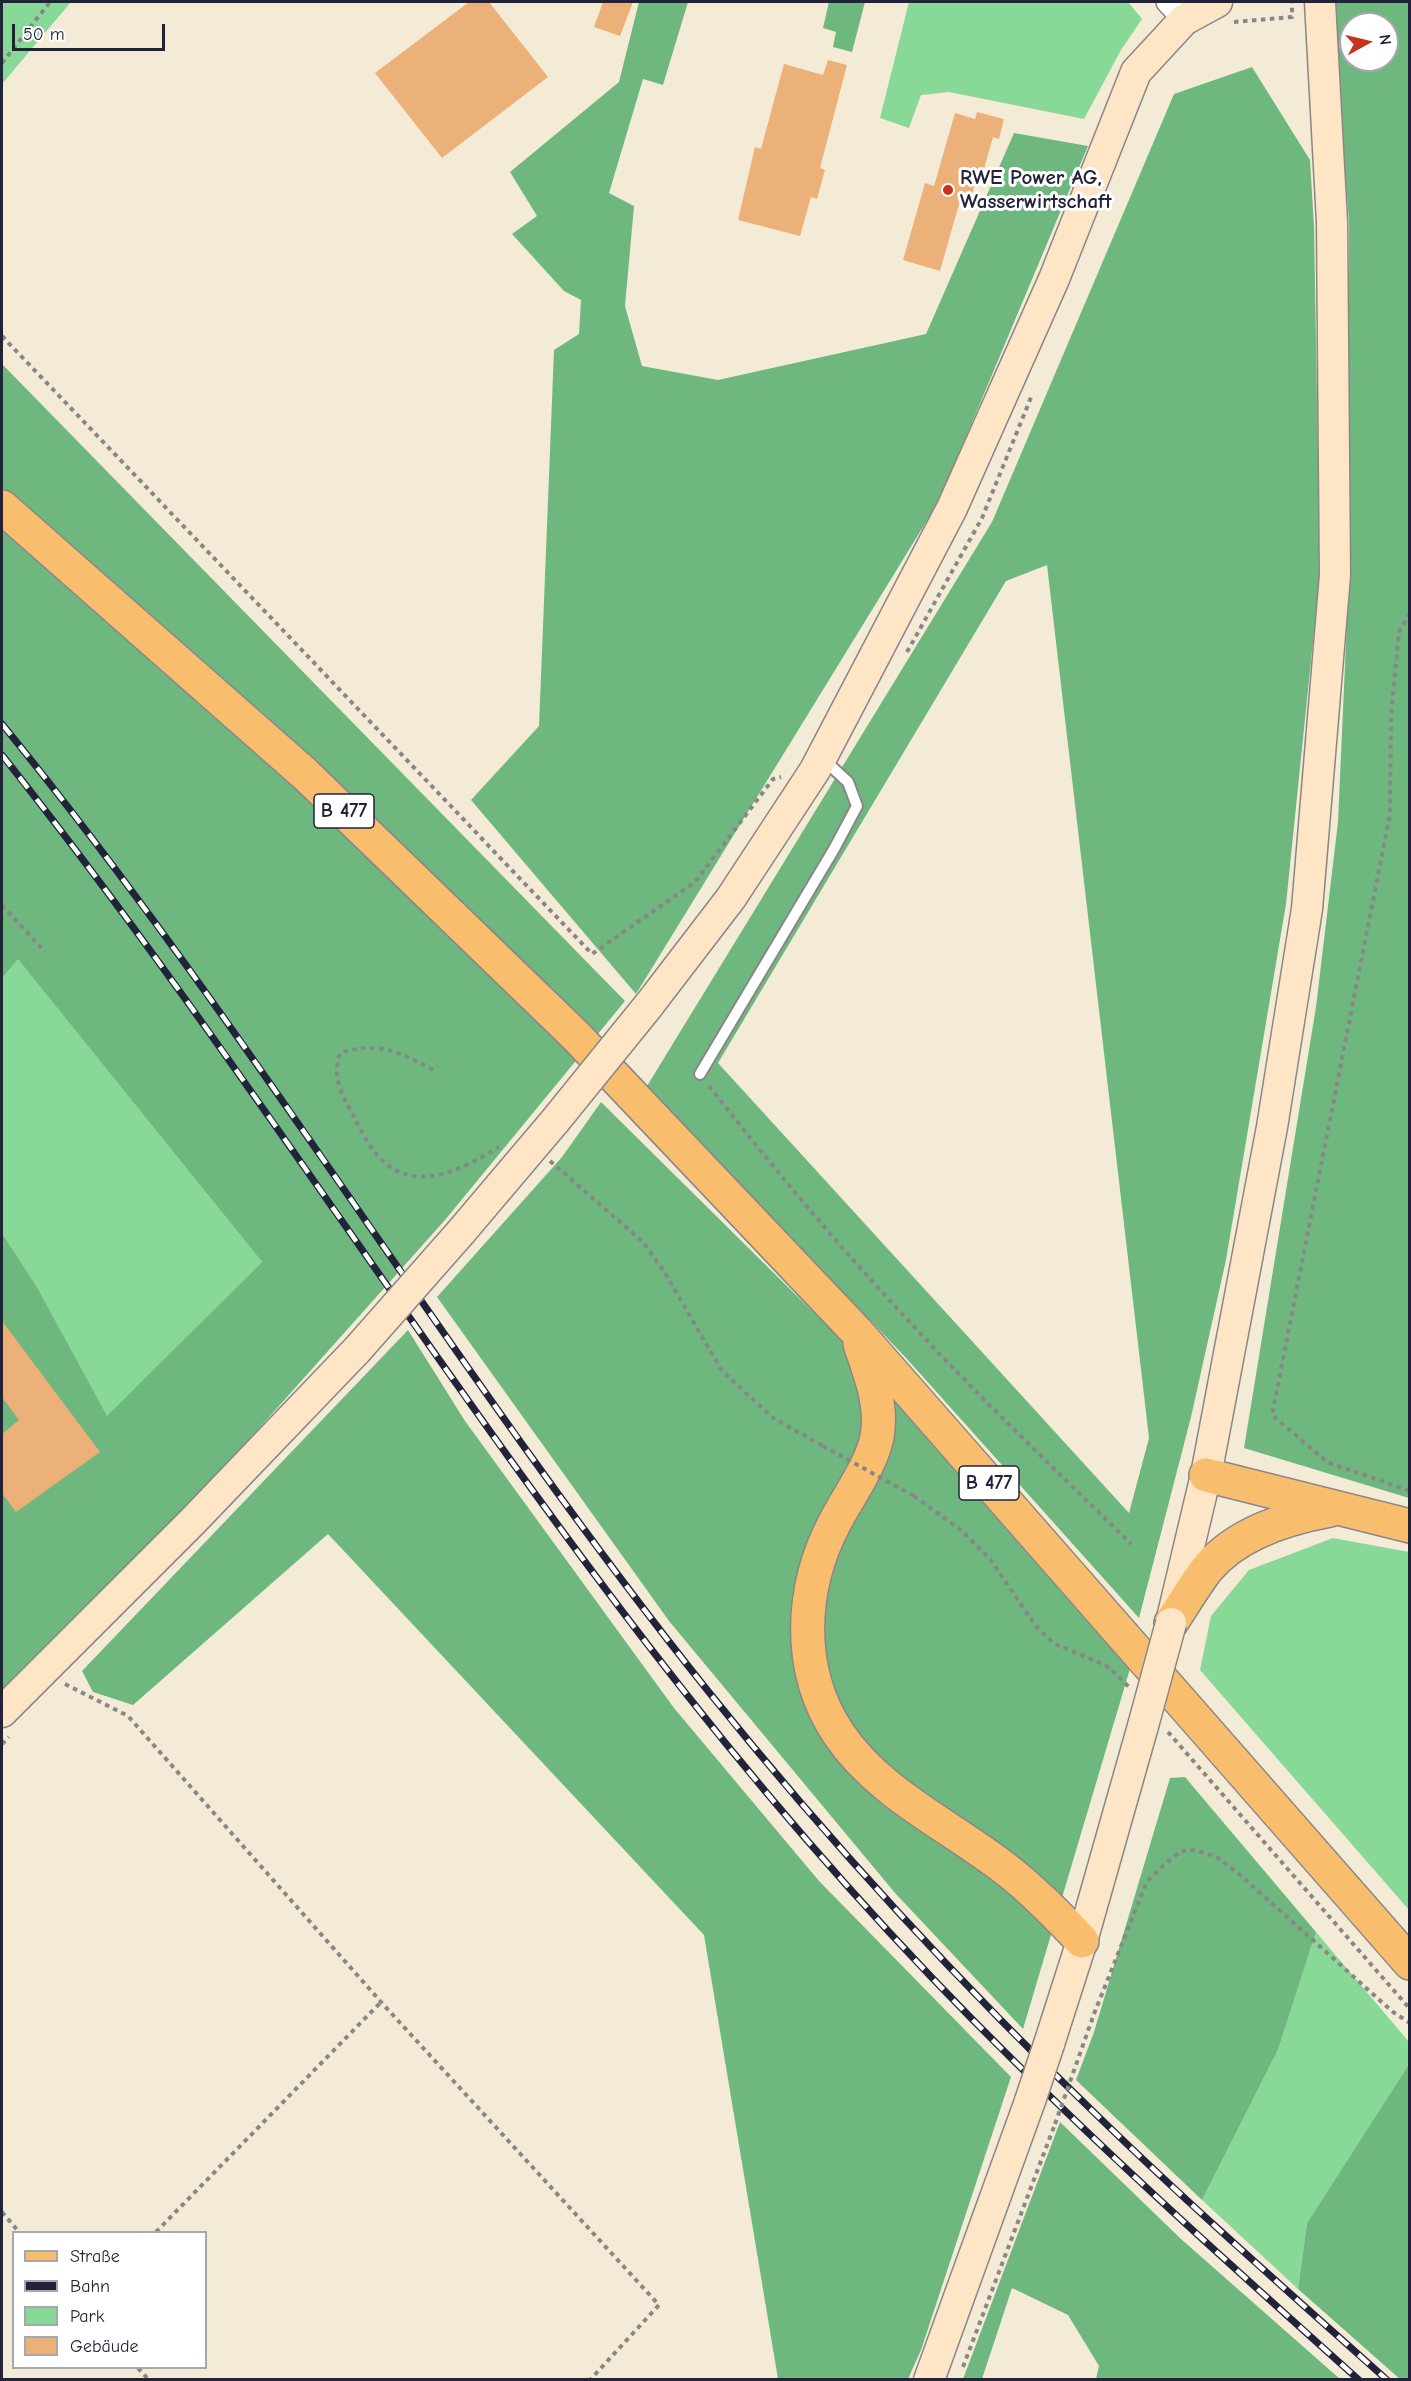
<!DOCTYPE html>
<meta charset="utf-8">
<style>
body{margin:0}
#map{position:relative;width:1411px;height:2381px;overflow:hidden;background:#f3ebd6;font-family:"Comic Neue",sans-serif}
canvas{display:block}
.frame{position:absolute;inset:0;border:3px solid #22223b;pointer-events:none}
.legend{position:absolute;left:12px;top:2231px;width:195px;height:138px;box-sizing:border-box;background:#fff;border:2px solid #a7a7b1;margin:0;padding:8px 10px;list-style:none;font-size:18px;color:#22223b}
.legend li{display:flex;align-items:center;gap:12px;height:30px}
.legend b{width:30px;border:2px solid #a7a7b1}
.north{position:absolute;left:1339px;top:12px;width:60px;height:60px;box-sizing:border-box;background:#fff;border:2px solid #a7a7b1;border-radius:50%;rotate:82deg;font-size:16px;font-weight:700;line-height:24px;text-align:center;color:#22223b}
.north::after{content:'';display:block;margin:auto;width:21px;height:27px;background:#c8321e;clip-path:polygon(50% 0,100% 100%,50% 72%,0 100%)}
.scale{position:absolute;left:12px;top:24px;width:153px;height:27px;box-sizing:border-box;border:3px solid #22223b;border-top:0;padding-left:8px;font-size:18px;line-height:21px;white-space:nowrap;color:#22223b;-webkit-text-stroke:4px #fff;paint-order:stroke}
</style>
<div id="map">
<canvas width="1411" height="2381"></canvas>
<div class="frame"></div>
<ul class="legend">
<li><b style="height:8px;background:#f9be6d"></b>Straße</li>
<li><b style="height:8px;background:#22223b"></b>Bahn</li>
<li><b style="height:16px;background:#88d898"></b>Park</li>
<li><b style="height:16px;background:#ecb178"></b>Gebäude</li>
</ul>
<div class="north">N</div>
<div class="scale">50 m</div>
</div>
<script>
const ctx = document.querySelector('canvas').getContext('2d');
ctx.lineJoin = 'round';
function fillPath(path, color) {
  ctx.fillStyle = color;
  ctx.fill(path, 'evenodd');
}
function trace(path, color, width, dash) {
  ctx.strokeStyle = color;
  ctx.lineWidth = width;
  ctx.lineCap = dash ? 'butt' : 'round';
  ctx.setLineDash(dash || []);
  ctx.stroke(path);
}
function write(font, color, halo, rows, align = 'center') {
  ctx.font = font + ' "Comic Neue",sans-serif';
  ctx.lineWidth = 6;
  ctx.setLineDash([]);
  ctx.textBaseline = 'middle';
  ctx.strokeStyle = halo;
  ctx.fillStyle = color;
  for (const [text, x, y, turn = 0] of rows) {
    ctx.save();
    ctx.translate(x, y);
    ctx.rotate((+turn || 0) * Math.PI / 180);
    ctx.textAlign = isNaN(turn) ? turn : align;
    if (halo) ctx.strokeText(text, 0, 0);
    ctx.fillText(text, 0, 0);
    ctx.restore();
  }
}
fillPath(new Path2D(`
 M2,2H71L2,84Z
 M909,2H1128L1142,19L1121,50L1084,119L949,92L921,95L909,128L880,118Z
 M18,958L262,1262L107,1417L37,1287L2,1233V978Z
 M1333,1538L1409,1552V1910L1200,1670L1211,1616L1249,1570Z
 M1316,1932L1409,2042V2064L1307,2223L1298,2289L1202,2200L1278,2050Z`), '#88d898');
fillPath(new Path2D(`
 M639,2H688L663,85L643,79L609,193L634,206L625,306L642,366L718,380L926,334L1014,133L1088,146L939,501L636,994L471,800L539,726L554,350L579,334L581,300L564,291L512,234L537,216L510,172L619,82Z
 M829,2H865L852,52L833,47L836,32L823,28Z
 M1332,2H1409V1498L1244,1448L1316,1007L1338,822L1349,575V222ZM1351,24H1387V60H1351Z
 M1252,67L1310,160L1314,227L1320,573L1286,904L1226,1260L1191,1417L1139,1618L907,1359L647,1086L992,522L1174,94ZM1047,565L1149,1438L1129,1513L718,1063L1006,581Z
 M2,364L625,1001L445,1220L187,1509L2,1692V1233L37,1287L107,1416L262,1262L18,959L2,978Z
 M601,1102L894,1392L1132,1662L1023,2029L895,1893L669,1621L437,1297L562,1157Z
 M408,1330L465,1421L674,1708L819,1881L1011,2077L921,2350L908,2379H778L704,1935L328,1534L133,1705L93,1692L82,1671Z
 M1185,1777L1316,1932L1278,2050L1202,2200L1076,2080L1094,2032L1170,1778Z
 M1409,2064L1410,2379L1401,2380L1298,2289L1307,2223Z
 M1060,2122L1181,2239L1340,2379H1096L1099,2366L1068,2315L1012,2288L982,2379H963Z`), '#6eb880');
fillPath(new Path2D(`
 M469,2H489L548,77L442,158L375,73Z
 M603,2H633L620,36L594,27Z
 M828,60L847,65L820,168L825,170L817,199L811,197L800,236L738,220L755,147L761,149L784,64L823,75Z
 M977,112L1004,119L999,139L993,137L980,183L975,182L972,197L962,194L940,271L903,260L925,183L934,186L955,113L975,119Z
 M2,1321L100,1452L16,1512L2,1493V1434L19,1420L2,1397Z`), '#ecb178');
const lane = new Path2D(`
 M700,1074L834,849L857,806L848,782L822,758`);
const street = new Path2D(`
 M1167,2L1184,20`);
const secondary = new Path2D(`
 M649,1005L731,898L815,770L952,508L1054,279L1136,72L1184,20L1217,2
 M461,1232L555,1121
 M1173,1614L1206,1475L1272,1127L1307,909L1335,575L1332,222L1320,2
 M2,1712L193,1521L357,1350
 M1049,2044L1082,1941L1143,1726
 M929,2380L1030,2101`);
const primary = new Path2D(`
 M2,507L305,774L576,1036L856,1331L1410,1963
 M860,1344C870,1373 883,1405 877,1437C871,1466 849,1495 835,1522C800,1588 796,1669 838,1733C878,1793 947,1824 1003,1867C1032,1889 1057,1915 1082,1941
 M1206,1475L1410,1526
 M1171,1623C1183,1605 1194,1586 1207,1569C1237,1533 1286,1518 1330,1510`);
trace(lane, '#8a8688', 14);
trace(street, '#8a8688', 24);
trace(secondary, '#8a8688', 33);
trace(primary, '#8a8688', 36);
trace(new Path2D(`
 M1234,22L1292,17V2
 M2,63L50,2
 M2,336L592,954L695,882L773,779L781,777
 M1410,613L1399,632L1391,715L1390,814L1272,1415L1327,1462L1410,1491
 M907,652L982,518L1032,395
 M2,905L45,952
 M433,1070C401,1052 377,1041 340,1053C332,1076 341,1093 352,1113C361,1130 370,1150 385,1163C420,1193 466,1167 499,1147
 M709,1086C768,1161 829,1235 894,1305C969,1388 1051,1465 1131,1544
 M550,1161L643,1242L665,1273L722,1371L773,1418L823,1446
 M914,1496L962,1531L990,1559L1035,1625L1053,1643L1107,1666L1129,1687
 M65,1684L128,1716L381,2002L659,2305L590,2380
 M1168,1732L1410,2009
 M2,1744L9,1737
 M1094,2014L1147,1881L1164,1865L1181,1851L1195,1850L1217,1857L1239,1874L1393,2012L1410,2023
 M2,2212L19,2232
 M156,2232L381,2002
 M963,2367L1055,2124
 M138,2368L149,2380`), '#8a8688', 4, [4.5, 4.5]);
trace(lane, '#fff', 10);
trace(street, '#fff', 21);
trace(secondary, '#fde5c5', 30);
trace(primary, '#f9be6d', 33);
const rail = new Path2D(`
 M2,724C254,1033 458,1379 708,1691C830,1843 964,1988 1105,2123C1196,2211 1292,2295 1387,2380
 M2,755C243,1059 446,1390 687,1695C788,1823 898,1947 1014,2061C1125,2171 1242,2275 1359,2380`);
trace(rail, '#22223b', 7);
trace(rail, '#fff', 4.5, [14]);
const secondaryBridge = new Path2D(`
 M555,1121L649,1005
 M357,1350L461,1232
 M1143,1726L1171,1623
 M1030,2101L1049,2044`);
trace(secondaryBridge, '#8a8688', 33, []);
trace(new Path2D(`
 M823,1446L914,1496
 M1055,2124L1094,2014`), '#8a8688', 4, [4.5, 4.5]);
trace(secondaryBridge, '#fde5c5', 30);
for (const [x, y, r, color] of [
 [948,190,6,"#c8321e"]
]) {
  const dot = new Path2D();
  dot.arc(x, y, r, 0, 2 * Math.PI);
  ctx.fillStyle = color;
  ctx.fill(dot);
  trace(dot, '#fff', 2);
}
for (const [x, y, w] of [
 [344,811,60],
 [989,1483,60]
]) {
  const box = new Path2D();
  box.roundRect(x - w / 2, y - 17, w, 34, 4.5);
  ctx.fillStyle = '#fff';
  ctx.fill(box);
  trace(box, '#22223b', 1.5);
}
write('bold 20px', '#22223b', null, [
 ["B 477",344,811],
 ["B 477",989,1483]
]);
write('bold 21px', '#22223b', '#fff', [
 ["RWE Power AG,",960,178],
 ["Wasserwirtschaft",960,202]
], 'left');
</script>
